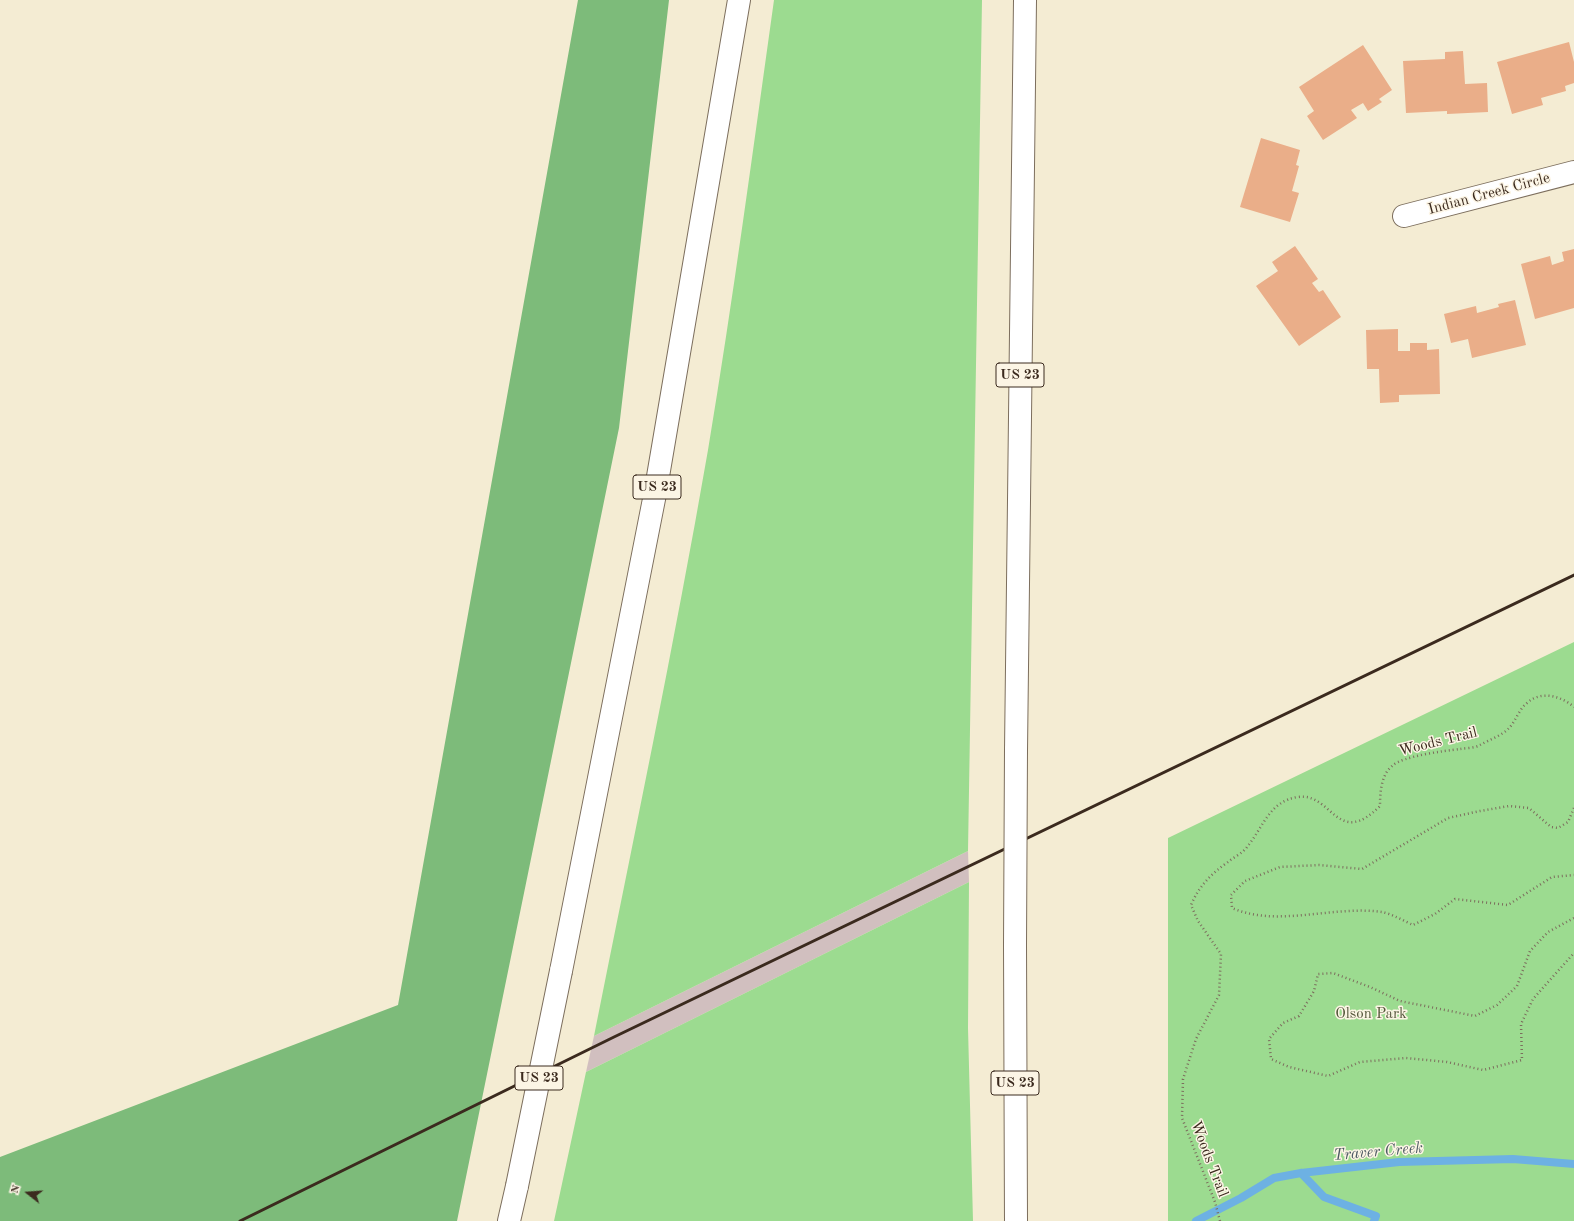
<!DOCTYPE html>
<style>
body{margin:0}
#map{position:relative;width:1574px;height:1221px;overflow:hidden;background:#f4ecd3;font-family:"Old Standard TT",serif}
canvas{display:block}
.north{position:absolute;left:8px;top:1173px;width:40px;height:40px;-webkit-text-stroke:3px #fcf5e5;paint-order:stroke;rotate:287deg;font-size:11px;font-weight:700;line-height:16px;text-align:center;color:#3b2a1e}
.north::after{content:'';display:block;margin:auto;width:14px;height:18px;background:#3b2a1e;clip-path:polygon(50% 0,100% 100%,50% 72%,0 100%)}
</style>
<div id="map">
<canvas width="1574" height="1221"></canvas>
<div class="north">N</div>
</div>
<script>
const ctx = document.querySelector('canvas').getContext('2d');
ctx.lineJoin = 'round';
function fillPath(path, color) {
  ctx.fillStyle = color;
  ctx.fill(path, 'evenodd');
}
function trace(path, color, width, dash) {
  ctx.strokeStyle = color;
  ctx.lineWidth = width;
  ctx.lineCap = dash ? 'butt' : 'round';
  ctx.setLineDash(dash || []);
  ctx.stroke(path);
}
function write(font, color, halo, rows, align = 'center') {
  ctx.font = font + ' "Old Standard TT",serif';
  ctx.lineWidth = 3;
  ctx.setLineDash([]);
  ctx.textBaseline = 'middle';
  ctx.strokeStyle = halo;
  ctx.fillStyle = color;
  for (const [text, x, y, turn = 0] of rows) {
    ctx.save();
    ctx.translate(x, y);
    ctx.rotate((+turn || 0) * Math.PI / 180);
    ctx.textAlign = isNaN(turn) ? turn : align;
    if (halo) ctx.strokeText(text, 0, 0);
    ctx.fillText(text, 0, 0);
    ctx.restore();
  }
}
fillPath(new Path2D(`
 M968,851L969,882L586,1072L594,1036Z`), '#d1bfbf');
fillPath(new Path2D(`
 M774,0H982L968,851L594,1036C633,841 674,646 708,450C733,300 753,150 774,0Z
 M1574,642V1221H1168V838Z
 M969,882L968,1028L973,1221H554L586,1072Z`), '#9cdb90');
fillPath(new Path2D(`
 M578,0H669L619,428L457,1221H0V1157L398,1005Z`), '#7dbb7a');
trace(new Path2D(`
 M1301,1173L1324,1197L1376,1216L1374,1221
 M1196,1221L1241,1198L1274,1178L1301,1173L1399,1162L1513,1159L1574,1164`), '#6db1e3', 8);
fillPath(new Path2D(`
 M1569,42L1574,62V83L1565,86L1566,91L1541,98L1543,105L1512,114L1497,62Z
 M1363,45L1392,90L1379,99L1382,102L1368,111L1363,103L1351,110L1357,118L1323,140L1307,116L1314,111L1299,87Z
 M1463,51L1465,84L1487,83L1488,112L1447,114V111L1406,113L1403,61L1445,59V52Z
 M1261,138L1300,150L1296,165L1299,166L1292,191L1299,193L1290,222L1240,207Z
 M1295,246L1318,279L1312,283L1319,292L1323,290L1341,317L1299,346L1256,286L1278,271L1272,262Z
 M1574,249V308L1535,319L1521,264L1550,256L1552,265L1564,261L1562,252Z
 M1515,300L1526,345L1472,358L1468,339L1451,343L1444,314L1476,306L1477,313L1499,307L1498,304Z
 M1398,329V351H1410V343H1427V350L1439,349L1440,394L1399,395V402L1380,403L1379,369H1367L1366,330Z`), '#eaae89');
const minor = new Path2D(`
 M1404,216L1574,172`);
const highway = new Path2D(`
 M1016,750L1025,0
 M1015,945L1016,1221
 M561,971L655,494L739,0
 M509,1221L517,1186`);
trace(minor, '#7c6e5d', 24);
trace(highway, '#7c6e5d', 24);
trace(new Path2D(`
 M1574,808L1568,822L1558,828L1551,827L1529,808L1509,806L1480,811L1448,818L1362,869L1319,865L1280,867L1245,881L1231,895L1232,908C1278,928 1333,905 1382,912C1392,914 1404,921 1413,925L1435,914L1455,899L1508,905L1552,877L1574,875
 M1574,918L1548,932L1530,951L1517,986L1497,1005L1475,1016L1400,1001L1370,987L1333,973L1318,974L1314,991L1299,1016L1283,1023L1269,1039L1271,1059L1289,1067L1328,1076L1360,1062L1406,1058L1447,1062L1483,1070L1522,1060L1521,1024L1533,999L1574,953
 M1220,1221L1215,1202L1182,1118L1183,1079L1196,1039L1219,995L1221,954L1198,921L1191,905C1199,886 1211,874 1228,862C1234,857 1243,853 1247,847C1263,828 1269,801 1298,797C1332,792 1337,849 1380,806C1380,793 1381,775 1392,766C1402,756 1444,751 1460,749C1466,748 1475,748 1480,745C1489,740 1503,735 1509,728C1516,721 1519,709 1527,703C1541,690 1561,696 1574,707`), '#7c6e5d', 2.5, [1, 3]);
trace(minor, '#fff', 22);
trace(highway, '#fff', 22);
trace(new Path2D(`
 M240,1221L614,1037L1574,575`), '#3b2a1e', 3);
const highwayBridge = new Path2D(`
 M1015,945L1016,750
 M517,1186L561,971`);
trace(highwayBridge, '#7c6e5d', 24, []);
trace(highwayBridge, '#fff', 22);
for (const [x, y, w] of [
 [1020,375,48],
 [657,487,48],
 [539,1078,48],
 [1015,1083,48]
]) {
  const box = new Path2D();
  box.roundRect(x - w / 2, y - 12, w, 24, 3);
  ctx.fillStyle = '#fcf5e5';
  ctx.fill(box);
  trace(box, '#3b2a1e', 1);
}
write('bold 14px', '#3b2a1e', null, [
 ["US 23",1020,375],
 ["US 23",657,487],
 ["US 23",539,1078],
 ["US 23",1015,1083]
]);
write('15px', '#3b2a1e', '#fcf5e5', [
 ["Indian Creek Circle",1489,194,-15],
 ["Woods Trail",1438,742,-14],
 ["Woods Trail",1209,1159,69]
]);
write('15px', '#53563a', '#fcf5e5', [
 ["Olson Park",1371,1014]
]);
write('italic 16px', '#4c5963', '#fcf5e5', [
 ["Traver Creek",1378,1152,-5]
]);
</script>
